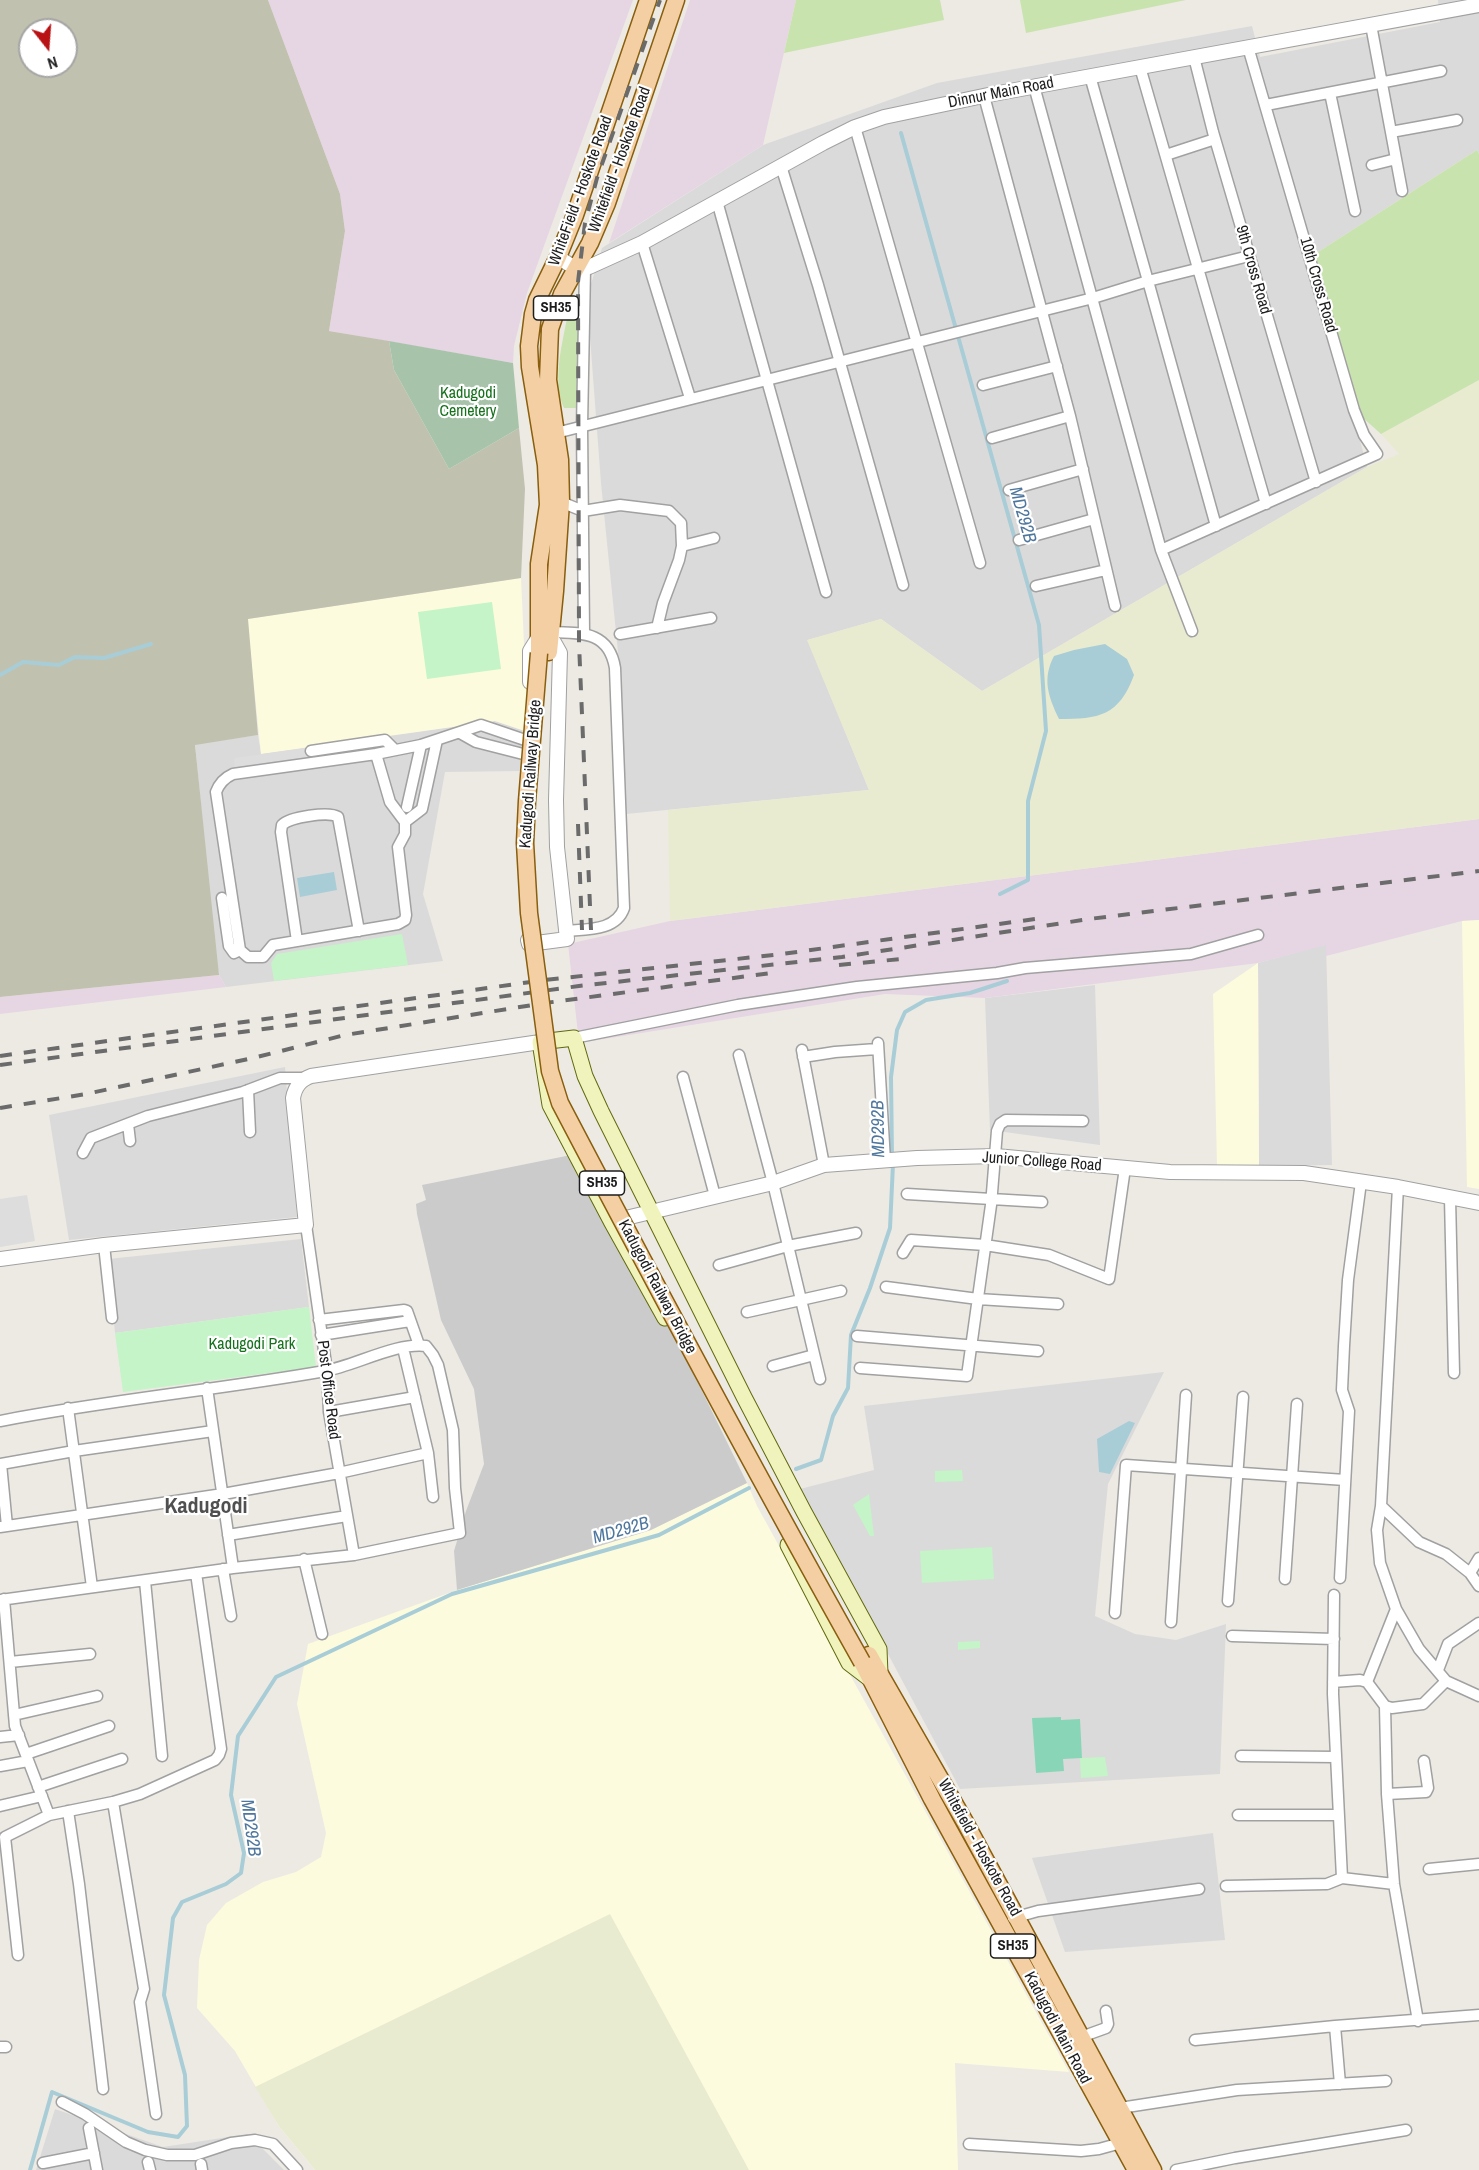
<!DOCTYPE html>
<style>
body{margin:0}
#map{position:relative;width:1479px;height:2170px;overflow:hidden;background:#edeae4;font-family:"Archivo Narrow",sans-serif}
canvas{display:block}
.north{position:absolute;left:18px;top:18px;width:60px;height:60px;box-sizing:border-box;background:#fff;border:2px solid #a5a5a5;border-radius:50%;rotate:163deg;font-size:16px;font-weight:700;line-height:24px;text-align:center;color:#1d1d1d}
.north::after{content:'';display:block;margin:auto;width:21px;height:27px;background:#b81214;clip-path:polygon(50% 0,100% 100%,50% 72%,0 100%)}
</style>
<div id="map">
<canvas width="1479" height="2170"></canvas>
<div class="north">N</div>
</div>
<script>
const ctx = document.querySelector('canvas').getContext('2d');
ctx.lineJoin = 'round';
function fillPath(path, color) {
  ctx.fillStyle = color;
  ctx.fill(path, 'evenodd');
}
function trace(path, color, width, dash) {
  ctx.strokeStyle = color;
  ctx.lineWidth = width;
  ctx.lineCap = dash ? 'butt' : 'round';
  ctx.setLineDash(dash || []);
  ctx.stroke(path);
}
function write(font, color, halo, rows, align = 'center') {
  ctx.font = font + ' "Archivo Narrow",sans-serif';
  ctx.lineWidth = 4.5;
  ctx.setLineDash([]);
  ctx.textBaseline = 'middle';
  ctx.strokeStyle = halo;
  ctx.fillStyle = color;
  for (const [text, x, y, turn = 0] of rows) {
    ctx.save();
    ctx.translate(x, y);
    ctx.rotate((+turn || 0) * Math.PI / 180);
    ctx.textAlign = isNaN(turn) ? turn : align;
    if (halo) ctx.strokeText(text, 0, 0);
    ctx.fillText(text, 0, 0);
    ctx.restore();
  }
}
fillPath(new Path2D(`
 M1438,0H1479V154L1477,150L1315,254L1332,333L1367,467L982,691L881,619L808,640L869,790L626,814L618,652L601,483L587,297L602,248L763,145L937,83L1252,26L1260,57L1440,22Z
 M495,721L528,732L522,771L445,772L423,894L443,961L226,987L219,975L215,951L195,744L258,735L261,753Z
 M1326,944L1332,1165L1259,1166L1258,963Z
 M1095,985L1100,1145L990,1130L985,998Z
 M285,1067L297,1217L69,1240L49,1115Z
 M301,1239L309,1307L115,1333L108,1259Z
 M1164,1372L1108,1484L1095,1616L1135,1634L1176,1640L1226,1624L1220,1774L960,1789L800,1489L874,1470L864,1406Z
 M1213,1833L1225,1940L1065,1952L1032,1858Z
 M55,2109L163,2147L248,2134L284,2170H36Z`), '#dbdada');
fillPath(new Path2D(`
 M268,0H633L527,293L514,346L513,363L329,331L345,231L340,194Z
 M690,0H796L763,145L609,243Z
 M1479,819V920L1462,921L1326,956V945L1258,963L985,998L885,994L579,1043L568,944L670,921Z
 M219,975L226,987L0,1014V997Z`), '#e6d6e3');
fillPath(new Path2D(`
 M521,578L528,732L495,721L261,754L247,619Z
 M1479,920V1189L1467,1187L1462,921Z
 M1258,963L1259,1166L1217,1165L1213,994Z
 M747,1483L757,1506L1069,2072L955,2063L958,2170H315L278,2125L235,2051L197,2008L199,1960L207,1925L226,1903L263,1882L296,1872L321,1857L326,1833L297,1704L308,1644L457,1590L651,1530Z`), '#fcfbde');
fillPath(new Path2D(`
 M581,1153L636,1256L747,1483L651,1530L457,1590L454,1551L466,1511L484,1464L474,1389L441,1320L417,1214L416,1204L426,1200L422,1185Z`), '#cbcbcb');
fillPath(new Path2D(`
 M0,0H268L340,194L345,231L329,331L389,341L394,370L449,469L519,428L525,489L521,578L248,619L258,735L195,745L219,975L0,997ZM30,30H66V66H30Z`), '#c1c1b0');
fillPath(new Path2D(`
 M1479,380V819L670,921L668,810L869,790L807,640L881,619L982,691L1367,467L1399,454L1381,434Z
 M610,1914L749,2170H315L278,2125L255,2087Z`), '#e9ebd0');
fillPath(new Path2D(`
 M796,0H940L944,20L784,53Z
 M1020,0H1186L1026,33Z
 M1477,150L1479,154V380L1381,434L1362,417L1315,254Z
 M567,318L581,319L579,408H564C552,382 562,345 567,318Z`), '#c9e3ae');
fillPath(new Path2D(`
 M389,341L513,363L519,428L449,469L394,370Z`), '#a7c4ab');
fillPath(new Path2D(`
 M492,602L501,669L427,679L418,612Z
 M402,934L408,965L274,981L271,963L277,954Z
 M309,1307L316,1367L123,1392L115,1333Z
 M962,1470L963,1481L935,1482V1471Z
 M869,1494L874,1536H870L853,1505Z
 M992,1547L994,1579L922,1583L920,1551Z
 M980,1641V1648L958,1650V1642Z
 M1105,1757L1108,1776L1081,1778L1080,1758Z`), '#c4f4c7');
fillPath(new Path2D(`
 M1061,1717V1720L1080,1719L1082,1758L1063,1759L1064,1771L1036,1773L1032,1718Z`), '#88d6b7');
fillPath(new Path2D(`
 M306,748L307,757L235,767L234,758Z
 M27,1195L35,1241L0,1247V1199Z`), '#ddd');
fillPath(new Path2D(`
 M1105,644L1127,659L1134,675C1119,716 1099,719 1059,719C1048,696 1042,679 1054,656L1074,650Z
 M334,872L337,890L300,897L297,878Z
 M1129,1421L1135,1423L1110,1474L1099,1472L1097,1439Z`), '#a8cdd7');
trace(new Path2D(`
 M901,133L1039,625L1046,731L1028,801V880L1000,894
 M0,675L23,662L59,665L75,657L104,658L151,644
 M892,1157L891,1077L897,1030L905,1012L926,1000L970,993L1007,981
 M796,1469L821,1460L833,1416L848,1388L851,1335L870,1288L890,1228L893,1164
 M30,2170L52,2092L148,2132L178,2137L187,2126L185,2075L164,1995L173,1918L182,1902L226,1884L241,1873L244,1853L231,1795L238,1736L276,1677L452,1594L659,1535L749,1488`), '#a8cdd7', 4);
const minor = new Path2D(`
 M1371,25L1402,191
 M1194,57L1213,132L1316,482
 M1140,67L1266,504
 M1090,76L1148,281L1249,256
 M1034,86L1161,550L1192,631
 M1330,93L1355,211
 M984,96L1070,416L1115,606
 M1266,105L1441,71
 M855,127L980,563
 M1391,132L1457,120
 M1166,155L1215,139
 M1372,165L1396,159
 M781,166L818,285L903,585
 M717,201L826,592
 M642,243L690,398
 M983,385L1057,366
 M552,434L1093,298L1148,281L1216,526
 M992,438L1070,416
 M1009,490L1083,469
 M561,502L583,511L620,505L669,511L681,523L682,546
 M1019,540L1094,519
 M1161,550L1377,454L1364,435L1354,410L1248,47
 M1036,586L1106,570
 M657,628L663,603L679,560L682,546L714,538
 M552,632C581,633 609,631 615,668L624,908C616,931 587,929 566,931
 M584,633L582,426L585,269
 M620,634L711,618
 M460,733L476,742L527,755
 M311,751L385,740L395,750
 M376,754L390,802L405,822V834L398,847L406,915L405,920L398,924L273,945L263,957H248L240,950L216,792C219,784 224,778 233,774Z
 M376,754L421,745L481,725L528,741
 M407,807L421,745
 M405,822L422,809L437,740
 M222,898L229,946L234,953L240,950
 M297,941L281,832L282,825C290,817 329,811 338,817L359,931
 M574,1038L738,1005L857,987L997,973L1025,968L1191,954L1258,935
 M878,1043L885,1161
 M802,1050L824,1165
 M739,1055L773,1183L820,1379
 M803,1057L835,1052L877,1049
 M683,1077L715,1196
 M248,1090L250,1132
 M128,1124L130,1141
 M83,1153L91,1138L148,1116L243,1092L280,1078H305
 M1398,1187L1381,1506L1419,1542L1446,1554L1470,1573L1479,1586
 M907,1194L1042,1202
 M1450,1198L1454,1373
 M306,1225L327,1371L329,1412L354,1555
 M104,1245L112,1318
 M903,1253L911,1240L985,1245L1049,1255L1109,1279L1125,1168
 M719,1265L788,1246L856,1233
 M886,1287L978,1299L1058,1304
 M747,1312L841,1291
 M319,1320L404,1310L407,1311L419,1345
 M321,1335L410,1321
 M857,1336L1038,1351
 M773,1366L814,1355
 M860,1368L967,1376L991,1205L997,1131L1000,1124L1006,1120L1083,1121
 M207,1388L233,1568
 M68,1408L92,1587
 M329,1412L415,1397
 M0,1421C108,1400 217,1390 325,1371C354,1366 397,1342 426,1346L433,1355L438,1365L453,1430L455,1488L460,1533L354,1555L233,1568L0,1600
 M428,1453L433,1497
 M1381,1506L1377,1530L1380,1563L1396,1609L1419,1649L1446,1681L1479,1696
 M7,1526L1,1464L74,1451L213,1431
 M0,1527L223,1494L339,1473L428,1453L403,1348
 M228,1535L347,1516
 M304,1559L322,1634
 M223,1569L231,1616
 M1470,1573L1479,1558
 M1340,1578L1349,1411L1342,1390L1344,1346L1348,1280L1361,1182
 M1285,1579L1297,1404
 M145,1581L162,1756
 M1334,1595L1333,1694L1342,1878L1394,1884
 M4,1599L15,1726L49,1815L5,1837L18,1955
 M1228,1601L1243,1397
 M1115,1613L1126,1465L1345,1480
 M1171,1622L1186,1395
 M1232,1636L1334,1639
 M10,1662L90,1654
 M1438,1670L1448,1644L1479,1623
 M1333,1682L1360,1680L1367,1682L1385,1706L1392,1708L1423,1704L1446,1681
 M1367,1682L1396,1609
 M1385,1706L1387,1794L1394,1884L1418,2021
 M14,1715L97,1696
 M0,1737L19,1735
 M26,1754L109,1726
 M1241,1756L1335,1757
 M0,1766L28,1761
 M38,1787L122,1759
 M1387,1794L1426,1792L1428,1788L1424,1761
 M113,1802L144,1989L140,2002L156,2114
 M0,1806L42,1796
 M68,1811L79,1884L103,2089
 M49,1815L113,1802L140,1794L215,1760L219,1755L221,1749L196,1573
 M1238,1815H1338
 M1429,1869L1479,1864
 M1226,1886L1327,1884L1342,1878
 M1013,1918L1038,1911L1199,1889
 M1335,2026L1340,2084
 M1081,2037L1106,2028L1108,2024L1106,2011
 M1195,2040L1335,2026L1479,2015
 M0,2047H6
 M62,2102L85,2114L126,2142L145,2150L167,2155H195L231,2143L255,2140L273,2144L297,2170
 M1120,2108L1237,2090L1386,2081
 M89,2128L97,2170
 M969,2144L1081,2151L1099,2149L1121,2143
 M148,2162L150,2170
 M43,2163L94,2153
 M201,2164L202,2170
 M1176,2170L1235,2158L1406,2130`);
const tertiary = new Path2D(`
 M558,257C569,264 577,272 589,267L642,243L823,143L855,127L884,117L988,95L1479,5
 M530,682V651L540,635
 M528,940L529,944L567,939L557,847L556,800L560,653L551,637
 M613,1221L773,1183L824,1165L917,1158L996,1156L1170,1172L1304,1173L1398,1187L1479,1203
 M0,1259L104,1245L306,1225L293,1098C295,1087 300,1080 311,1076L540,1042`);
const secondary = new Path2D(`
 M665,1318L611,1221L550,1105L540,1042L574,1038L585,1076L601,1111L744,1397L804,1512L879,1649L880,1674
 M788,1545L849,1663L870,1679`);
const primary = new Path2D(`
 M549,652L555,591L561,502L560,460L548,380L550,329L562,294L590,243L607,203L676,0
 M539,653V564L548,505L546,465L530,367L529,346L533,314L537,300L558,257L575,215L648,0
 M869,1655L965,1822L1153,2170
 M862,1662L932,1799L1136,2170`);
trace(minor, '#a1a1a1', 13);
trace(tertiary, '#a1a1a1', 16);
trace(secondary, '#61690e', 17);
trace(primary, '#895e0d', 19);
trace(minor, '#fff', 10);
trace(tertiary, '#fff', 14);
trace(secondary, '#f1f3bc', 15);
trace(primary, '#f3cfa3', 16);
trace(new Path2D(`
 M578,824L582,930
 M591,930L579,643L578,282L585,223L597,178L660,0
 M839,965L901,959
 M0,1056L545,980L782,954L1035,919
 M0,1065L579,986L842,957L1089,919L1479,871
 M0,1108L86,1094L253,1058L345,1035L545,1003L771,973`), '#6b6b6b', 4, [12, 12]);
const primaryBridge = new Path2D(`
 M539,653L527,801L525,843L529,913L550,1071L560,1103C658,1290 758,1477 862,1662`);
trace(primaryBridge, '#895e0d', 19, []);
trace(primaryBridge, '#f3cfa3', 16);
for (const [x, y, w] of [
 [556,308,45],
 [602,1183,45],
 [1013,1946,45]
]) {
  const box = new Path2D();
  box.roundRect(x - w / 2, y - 12, w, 24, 4.5);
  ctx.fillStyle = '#fff';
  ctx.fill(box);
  trace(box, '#1d1d1d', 1.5);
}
write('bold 15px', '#1d1d1d', null, [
 ["SH35",556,308],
 ["SH35",602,1183],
 ["SH35",1013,1946]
]);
write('16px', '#1d1d1d', '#fff', [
 ["Dinnur Main Road",1001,93,-11],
 ["Whitefield - Hoskote Road",620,160,-70],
 ["WhiteField - Hoskote Road",581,191,-70],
 ["9th Cross Road",1253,270,74],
 ["10th Cross Road",1318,285,74],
 ["Kadugodi Railway Bridge",531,774,-86],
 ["Junior College Road",1042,1162,4],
 ["Kadugodi Railway Bridge",657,1287,62],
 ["Post Office Road",328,1390,83],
 ["Whitefield - Hoskote Road",979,1848,61],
 ["Kadugodi Main Road",1057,2028,62]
]);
write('16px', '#15711c', '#fff', [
 ["Kadugodi",468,394],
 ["Cemetery",468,412],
 ["Kadugodi Park",252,1345]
]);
write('italic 18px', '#4f779d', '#fff', [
 ["MD292B",1022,515,74],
 ["MD292B",879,1129,-91],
 ["MD292B",621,1531,-16],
 ["MD292B",250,1828,82]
]);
write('bold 22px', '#505050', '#fff', [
 ["Kadugodi",206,1507]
]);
</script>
